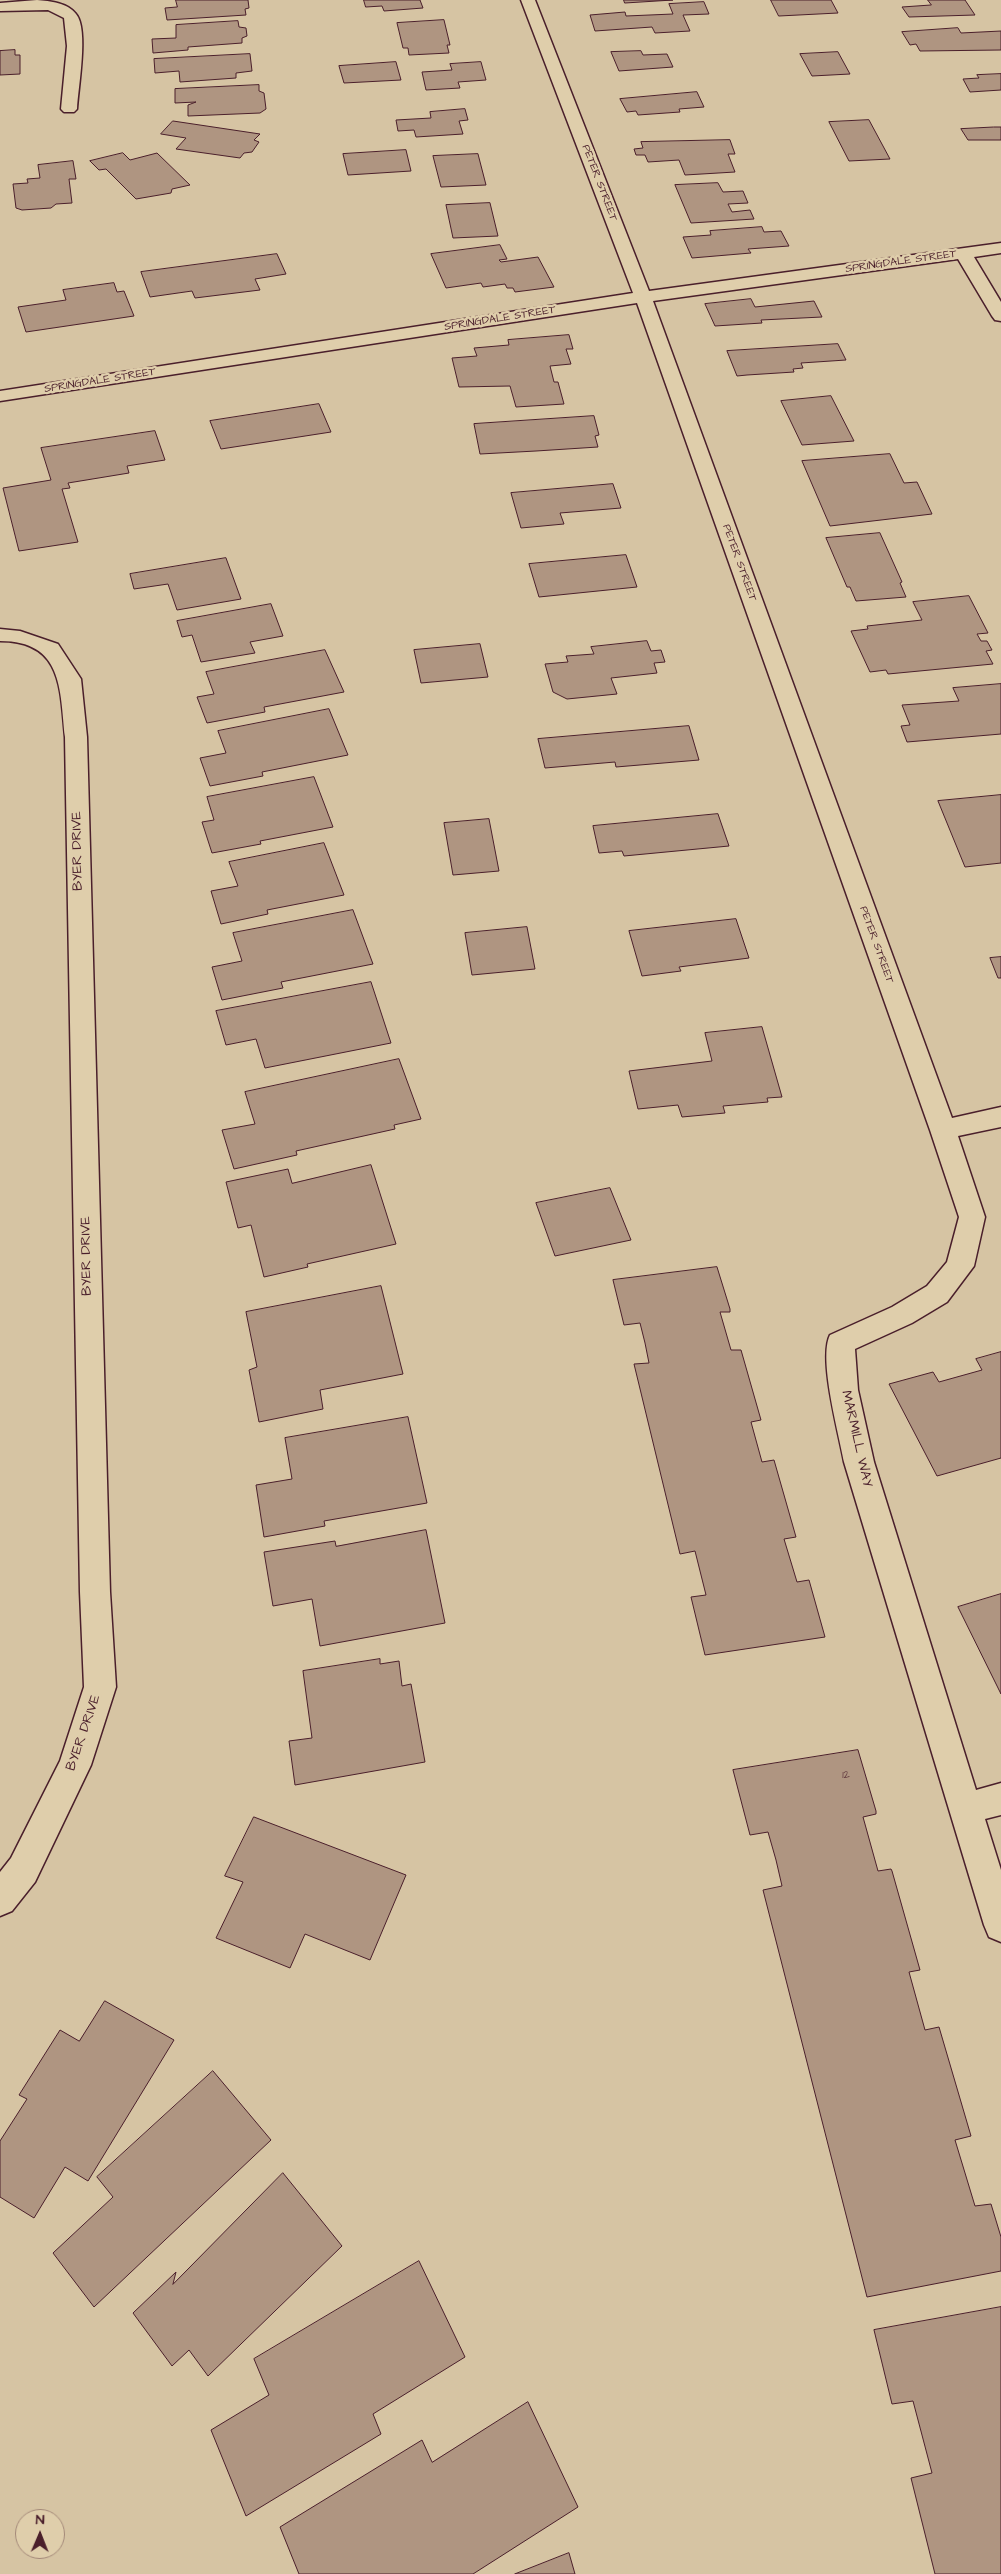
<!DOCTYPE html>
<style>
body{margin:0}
#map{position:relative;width:1001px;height:2574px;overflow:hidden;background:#d6c4a3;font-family:"Architects Daughter",sans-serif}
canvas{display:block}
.north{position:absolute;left:15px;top:2509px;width:50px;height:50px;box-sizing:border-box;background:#dfceab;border:1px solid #a38878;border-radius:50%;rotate:1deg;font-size:14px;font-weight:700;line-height:20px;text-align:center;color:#4a1f2b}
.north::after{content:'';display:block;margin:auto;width:18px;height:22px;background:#4a1f2b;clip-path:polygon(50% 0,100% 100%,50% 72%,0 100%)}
</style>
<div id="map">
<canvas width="1001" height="2574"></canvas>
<div class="north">N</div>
</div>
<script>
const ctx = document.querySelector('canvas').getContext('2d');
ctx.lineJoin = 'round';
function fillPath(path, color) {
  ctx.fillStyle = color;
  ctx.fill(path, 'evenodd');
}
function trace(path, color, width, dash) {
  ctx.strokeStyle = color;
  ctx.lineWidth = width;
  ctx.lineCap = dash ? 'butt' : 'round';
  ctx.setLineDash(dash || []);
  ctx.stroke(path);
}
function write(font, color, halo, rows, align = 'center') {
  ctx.font = font + ' "Architects Daughter",sans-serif';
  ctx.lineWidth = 5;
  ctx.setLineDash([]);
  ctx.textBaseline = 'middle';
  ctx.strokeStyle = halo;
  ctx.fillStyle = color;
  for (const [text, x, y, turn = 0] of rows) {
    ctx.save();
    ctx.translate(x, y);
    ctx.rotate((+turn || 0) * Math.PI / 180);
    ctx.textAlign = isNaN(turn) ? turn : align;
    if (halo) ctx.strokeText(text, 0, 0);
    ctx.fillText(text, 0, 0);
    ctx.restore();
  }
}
const building = new Path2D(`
 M176,0H248L249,8L245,9L246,15L167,20L165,8L177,7Z
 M364,0H420L423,8L384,11L382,6L366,7Z
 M624,0H673L625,3Z
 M771,0H831L838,13L779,16Z
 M928,0H965L975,15L909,17L902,7L931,5Z
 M704,2L709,14L683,15L690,31L655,33L652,27L595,31L590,15L625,12L626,16L673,14L669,4Z
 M444,20L450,45H447L449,53L409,55L408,48H403L397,23Z
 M238,21L239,27L246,28L247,36L242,38V43L188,47V50L153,53L152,39L176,38V25Z
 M958,28L961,33L1001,31V50L920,51L916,44L910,45L902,32Z
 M15,50V55H20V74L0,75V51Z
 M641,51L643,55L667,54L673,67L619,71L611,52Z
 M838,52L850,74L812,76L800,54Z
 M250,54L252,71L236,73V78L180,82L179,71L155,73L154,59Z
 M396,62L401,80L344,83L339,66Z
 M481,62L486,80L458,82L460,88L426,90L422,72L452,70L450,64Z
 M1001,74V90L970,92L963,79L979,78L977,75Z
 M259,85V91L264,93L266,109L260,113L188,116V105L196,102L175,103V89Z
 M697,92L704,107L679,109L680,112L638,115L636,111L627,112L620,99Z
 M465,109L468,120L459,121L463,134L416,137L414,130L398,131L396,120L431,118L430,112Z
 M869,120L890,159L849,161L829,122Z
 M173,121L260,134L254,140L259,142L252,152L244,153L240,158L176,149L186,138L161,134Z
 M994,127H1001V140H968L961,129Z
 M730,140L735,154H728L735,172L685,175L679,160L648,162L645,155H636L634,149L643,148L641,142Z
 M406,150L411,171L348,175L343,154Z
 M123,153L130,160L157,153L190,185L172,189L171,193L136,199L106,169L99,170L90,161Z
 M478,154L486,185L441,187L433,156Z
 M73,161L76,179H69L72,203L56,204L51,208L22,210L16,208L13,184L28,183L27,179L40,178L38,165Z
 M718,183L723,192L743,191L748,203L728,204L732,212L750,210L754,219L691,223L675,185Z
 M490,203L498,236L453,238L446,205Z
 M762,227L764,232L781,231L789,246L748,249L751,253L692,258L683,237L711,235L710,231Z
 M500,245L507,259L499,260L501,262L538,257L554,287L515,292L513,288H507L505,284L483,287L481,283L446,288L431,254Z
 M277,254L286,274L255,279L260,290L195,298L192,291L150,297L141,272Z
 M114,283L117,292L124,291L134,316L26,332L18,307L66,300L63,290Z
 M751,299L755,307L814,301L822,317L761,320L762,323L715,326L705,304Z
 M569,335L573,349H566L571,364L550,366L554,382H558L564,404L516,407L510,386L459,387L452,358L477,356L474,348L509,345L508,340Z
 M838,344L846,360L801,363L803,368L793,369L794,372L747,375L737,376L727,351Z
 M831,396L854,441L802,445L781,401Z
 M319,404L331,432L221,449L210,421Z
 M594,416L599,435L595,436L598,447L536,451L480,454L474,424Z
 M155,431L165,460L127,466L129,473L68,483L70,488L62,489L78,542L19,551L3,488L51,480L41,448Z
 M890,454L904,483L917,482L932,514L830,526L802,461Z
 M613,484L621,508L560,513L564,524L521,528L511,493Z
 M880,533L902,582L900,583L906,597L856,601L850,587H847L826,538Z
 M626,555L637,587L539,597L529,564Z
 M226,558L241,599L177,610L168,584L134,589L130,574Z
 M969,596L988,633L977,634L981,641H987L992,650L986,651L993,664L888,674L886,670L870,672L851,631L868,629L867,626L922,620L913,602Z
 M271,604L283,636L250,642L255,653L201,662L192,635L182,637L177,621Z
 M647,641L651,651L661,650L665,662L654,663L657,673L611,678L617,694L567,699L553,692L545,664L568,662L566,656L594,654L591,647Z
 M480,644L488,677L421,683L414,650Z
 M325,650L344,692L264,707L265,712L207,723L197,697L214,694L206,672Z
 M1001,684V734L907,742L901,726L910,725L902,705L959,701L953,688Z
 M329,709L348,755L262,772L263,776L210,786L200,758L226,753L218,731Z
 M689,726L699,760L616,767L615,762L545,768L538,739Z
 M314,777L333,827L260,841L261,844L212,853L202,822L214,820L207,797Z
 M1001,795V863L965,867L938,801Z
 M718,814L729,846L624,856L622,851L599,853L593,826Z
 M489,819L499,871L453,875L444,823Z
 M324,843L344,895L267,910L268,914L221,924L211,891L238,886L229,862Z
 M353,910L373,964L281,982L283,988L222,1000L212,967L242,961L233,933Z
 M736,919L749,958L679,967L681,971L642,976L629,931Z
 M527,927L535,969L472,975L465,933Z
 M1001,957V978H998L990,958Z
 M371,982L391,1043L265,1068L256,1039L226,1045L216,1011Z
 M762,1027L782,1097L767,1098L768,1102L723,1106L725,1113L682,1117L678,1105L638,1109L629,1071L712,1061L705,1033Z
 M399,1059L421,1119L394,1125L395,1129L296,1151L297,1155L234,1169L222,1130L255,1124L245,1092Z
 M371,1165L396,1244L307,1264L308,1267L264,1277L251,1225L238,1228L226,1182L288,1169L292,1183Z
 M610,1188L631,1240L555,1256L536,1203Z
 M717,1267L730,1309V1312H720L731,1350H741L761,1420L751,1422L762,1462L774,1460L796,1537L784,1539L797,1582L809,1580L825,1637L705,1655L691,1597L706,1595L695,1551L680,1554L634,1364L649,1363L645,1343L640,1323L624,1325L613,1280Z
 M381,1286L403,1374L320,1390L323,1409L259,1422L249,1370L257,1367L246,1312Z
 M1001,1352V1458L937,1476L889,1384L933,1372L939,1382L982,1370L976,1359Z
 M408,1417L427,1503L324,1521L325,1526L264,1537L256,1485L292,1479L285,1438Z
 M426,1530L445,1623L320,1646L312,1599L273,1606L264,1552L335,1541L336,1546Z
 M1001,1594V1694L958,1607Z
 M380,1659V1664L399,1661L402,1686L411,1684L425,1762L295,1785L289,1741L312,1738L303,1671Z
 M858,1750L876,1811V1814L863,1817L878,1871L891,1869L892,1871L920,1970L909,1972L925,2030L939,2027L971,2136L955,2140L975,2206L991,2204L1001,2237V2271L867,2297L763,1890L782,1886L776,1860L768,1832L750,1835L733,1770Z
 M254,1817L406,1875L370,1960L305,1934L290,1968L216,1938L243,1882L225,1876Z
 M105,2001L174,2040L88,2181L65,2167L34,2218L0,2197V2141L27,2099L19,2095L60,2030L79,2041Z
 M213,2071L271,2140L94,2307L53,2253L113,2197L97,2177Z
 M283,2173L342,2246L208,2376L189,2350L172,2366L133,2313L176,2272L173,2284Z
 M419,2261L465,2357L373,2414L381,2434L246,2516L211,2430L269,2395L254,2359Z
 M1001,2307V2574H935L911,2478L932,2473L913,2401L892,2404L874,2330Z
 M528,2402L578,2507L473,2574H299L280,2527L422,2440L432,2462Z
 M569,2553L575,2574H515Z`);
fillPath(building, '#af9581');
trace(building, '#4a1f2b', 1);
const minor = new Path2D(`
 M37,0C50,1 68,3 76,14C89,29 78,88 77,109L74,112H64L61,109L67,46L64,18L48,10L0,11V3Z
 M521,0H535L649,291L1001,243V253L974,257L1001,302V321L995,320L992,316L958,259L653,301L952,1118L1001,1107V1127L958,1136L985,1217L974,1266L947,1302L912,1323L855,1349L858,1390L874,1462L976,1790L1001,1783V1815L985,1819L1001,1870V1942L989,1937L984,1925L844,1462C839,1434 818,1358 830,1335L892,1307L927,1286L947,1262L959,1217L930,1130L637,303L0,401V391L633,293Z
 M0,629L20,631L58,644L81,679L87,737L110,1592L116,1687L91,1765L35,1882L12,1911L0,1916V1872L11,1858L60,1761L84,1687L80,1592L65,737C60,689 63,641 0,641Z`);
trace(minor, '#4a1f2b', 3);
fillPath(minor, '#dfceab');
write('11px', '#4a1f2b', '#dfceab', [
 ["PETER STREET",599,183,69],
 ["SPRINGDALE STREET",901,262,-8],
 ["SPRINGDALE STREET",500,319,-9],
 ["SPRINGDALE STREET",100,381,-9],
 ["PETER STREET",739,563,70],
 ["PETER STREET",876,945,70]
]);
write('11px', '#633c40', null, [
 ["12",846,1776]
]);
write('14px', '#4a1f2b', '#dfceab', [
 ["BYER DRIVE",78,851,-91],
 ["BYER DRIVE",87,1256,-91],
 ["MARMILL WAY",856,1439,77],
 ["BYER DRIVE",84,1733,-71]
]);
</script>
